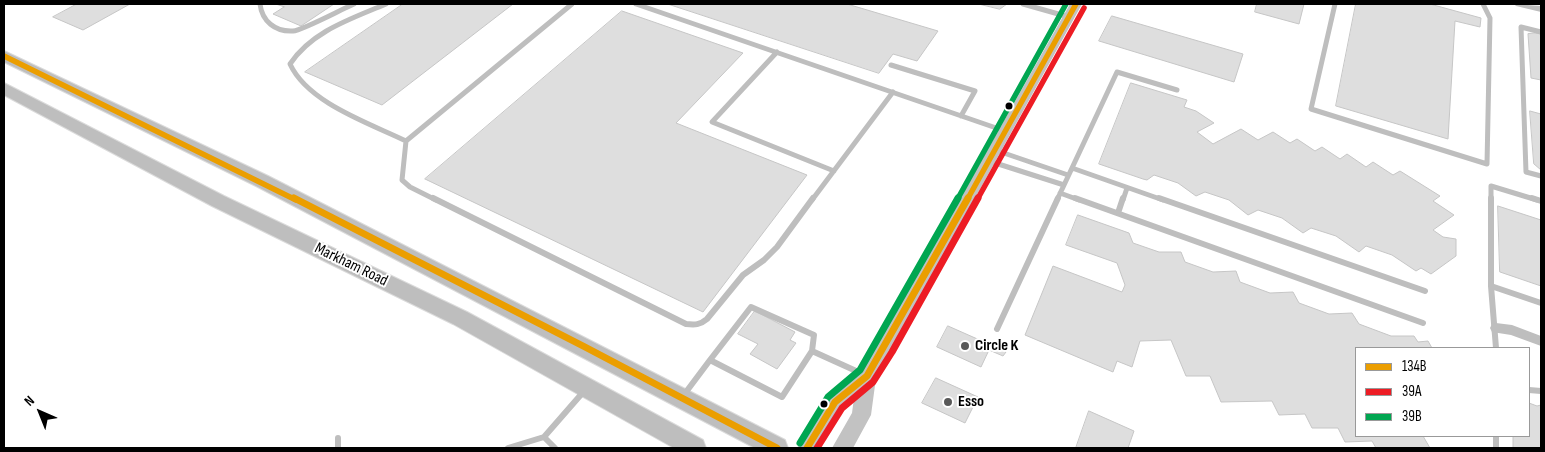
<!DOCTYPE html>
<style>
body{margin:0}
#map{position:relative;width:1545px;height:452px;overflow:hidden;background:#fff;font-family:"Sofia Sans Condensed",sans-serif}
canvas{display:block}
.frame{position:absolute;inset:0;border:5px solid #000;pointer-events:none}
.legend{position:absolute;left:1355px;top:347px;width:175px;height:90px;box-sizing:border-box;background:#fff;border:1px solid #999;margin:0;padding:6px 9px;list-style:none;font-size:15px;color:#000}
.legend li{display:flex;align-items:center;gap:10px;height:25px}
.legend b{width:25px;border:1px solid #999}
.north{position:absolute;left:15px;top:387px;width:50px;height:50px;-webkit-text-stroke:4px #fff;paint-order:stroke;rotate:316deg;font-size:14px;font-weight:700;line-height:20px;text-align:center;color:#000}
.north::after{content:'';display:block;margin:auto;width:18px;height:22px;background:#000;clip-path:polygon(50% 0,100% 100%,50% 72%,0 100%)}
</style>
<div id="map">
<canvas width="1545" height="452"></canvas>
<div class="frame"></div>
<ul class="legend">
<li><b style="height:6px;background:#eb9e00"></b>134B</li>
<li><b style="height:6px;background:#ed1c24"></b>39A</li>
<li><b style="height:6px;background:#00a651"></b>39B</li>
</ul>
<div class="north">N</div>
</div>
<script>
const ctx = document.querySelector('canvas').getContext('2d');
ctx.lineJoin = 'round';
function fillPath(path, color) {
  ctx.fillStyle = color;
  ctx.fill(path, 'evenodd');
}
function trace(path, color, width, dash) {
  ctx.strokeStyle = color;
  ctx.lineWidth = width;
  ctx.lineCap = dash ? 'butt' : 'round';
  ctx.setLineDash(dash || []);
  ctx.stroke(path);
}
function write(font, color, halo, rows, align = 'center') {
  ctx.font = font + ' "Sofia Sans Condensed",sans-serif';
  ctx.lineWidth = 4;
  ctx.setLineDash([]);
  ctx.textBaseline = 'middle';
  ctx.strokeStyle = halo;
  ctx.fillStyle = color;
  for (const [text, x, y, turn = 0] of rows) {
    ctx.save();
    ctx.translate(x, y);
    ctx.rotate((+turn || 0) * Math.PI / 180);
    ctx.textAlign = isNaN(turn) ? turn : align;
    if (halo) ctx.strokeText(text, 0, 0);
    ctx.fillText(text, 0, 0);
    ctx.restore();
  }
}
const building = new Path2D(`
 M77,4H130L83,30L53,17Z
 M276,4H334L301,26L273,14L284,7Z
 M403,4H513L382,105L305,72Z
 M668,4H847L938,31L917,61L893,54L879,73Z
 M979,4H1007L1000,9Z
 M1257,4H1304L1299,24L1255,12Z
 M1356,4H1430L1481,18L1480,27L1455,21L1448,139L1336,106Z
 M622,11L743,53L676,123L807,175L703,312L425,179Z
 M1112,16L1243,54L1234,82L1099,41Z
 M1536,33L1541,34V80L1531,78L1528,34Z
 M1131,83L1187,100L1184,107L1196,111L1214,123L1197,132L1213,144L1241,129L1258,140L1273,132L1290,143L1297,139L1315,151L1322,147L1340,159L1347,154L1366,167L1373,162L1393,175L1400,171L1440,196L1433,201L1454,215L1433,230L1443,237L1456,239V256L1431,274L1421,268L1416,271L1392,255L1366,246L1359,252L1336,236L1311,228L1303,233L1282,218L1258,210L1248,215L1229,200L1205,192L1196,196L1178,183L1154,175L1147,180L1143,179L1099,164Z
 M1530,111L1541,114V170L1534,164Z
 M1498,206L1541,220V286L1500,272Z
 M1078,215L1129,233L1133,243L1159,252H1181L1185,262L1213,272L1236,271L1240,282L1270,293L1293,292L1299,303L1329,314L1352,313L1359,324L1391,336H1414L1418,342L1428,341L1432,348H1356V436H1423L1430,448H1376L1372,441L1345,442L1338,428H1312L1305,414L1279,415L1272,401L1221,402L1210,376H1186L1171,340L1140,341L1132,367L1117,361L1113,372L1025,335L1053,266L1122,292L1125,285L1117,263L1066,245Z
 M755,311L795,332L790,340L796,343L777,369L750,354L758,344L738,334Z
 M948,326L991,345L1006,352L1003,356L989,350L981,367L937,347Z
 M936,378L978,397L965,423L922,403Z
 M1529,403L1537,406L1541,405V448H1513V436H1529Z
 M1089,411L1134,431L1128,448H1076Z`);
fillPath(building, '#dedede');
trace(building, '#c6c6c6', 1);
const primary = new Path2D(`
 M4,51L268,176L785,440L788,448H755L256,186L4,62Z
 M4,83L224,196L467,312L703,440L706,448H674L453,324L212,206L4,95Z`);
trace(primary, '#dbdbdb', 2);
trace(new Path2D(`
 M260,4C262,21 275,32 293,31C303,30 342,9 354,4
 M386,4C351,19 312,31 290,64C308,103 369,123 406,141
 M636,4L1005,131
 M1023,4L1069,17
 M1335,4L1311,109L1487,164L1490,18L1483,4
 M1541,32L1521,27L1526,172L1541,176
 M777,52L712,122L834,171
 M891,65L975,91L961,116
 M995,150L1068,175
 M989,161L1064,185
 M1072,168L1163,200
 M1060,193L1079,200
 M436,200L410,187L402,180L406,141L572,4
 M812,200L893,92
 M1057,200L1117,72L1177,90
 M1123,200L1127,188
 M1491,200V186L1537,200`), '#bebebe', 5);
trace(new Path2D(`
 M433,198L686,324C695,325 700,325 707,319L743,275L764,260L777,247L813,198
 M1075,198L1423,323
 M1159,198L1425,291
 M1491,198V286L1496,348
 M1532,198L1541,201
 M1118,213L1123,198
 M1491,286L1541,303
 M751,307L814,335L812,351L782,397L710,360Z
 M997,329L1058,198
 M812,351L865,375
 M1529,390L1541,391
 M683,396L710,360
 M1496,436V448
 M544,437L585,390
 M338,438V448
 M508,448L544,437L555,448`), '#bebebe', 6);
fillPath(new Path2D(`
 M1496,323L1512,325L1541,336V346L1511,335L1492,332L1490,328L1492,324Z`), '#bebebe');
fillPath(new Path2D(`
 M1514,4L1541,6V12L1516,6Z`), '#bebebe');
fillPath(new Path2D(`
 M1070,4H1082L876,378L871,415L853,448H832L852,413L854,398L842,408L818,448H797L828,396L860,370L879,342Z`), '#c2c2c2');
fillPath(primary, '#bebebe');
trace(new Path2D(`
 M4,56L296,200
 M967,200L1076,4`), '#eb9e00', 5.5);
trace(new Path2D(`
 M294,198L585,347L777,448
 M807,448L835,402L867,376L968,198`), '#eb9e00', 7);
trace(new Path2D(`
 M977,200L1084,8`), '#ed1c24', 5.5);
trace(new Path2D(`
 M817,448L842,408L873,382L892,352L978,198`), '#ed1c24', 7);
trace(new Path2D(`
 M957,200L1066,4`), '#00a651', 5.5);
trace(new Path2D(`
 M800,443L828,397L860,370L958,198`), '#00a651', 7);
for (const [x, y, r, color] of [
 [1009,106,4.5,"#000"],
 [965,346,5,"#595959"],
 [948,402,5,"#595959"],
 [824,404,4.5,"#000"]
]) {
  const dot = new Path2D();
  dot.arc(x, y, r, 0, 2 * Math.PI);
  ctx.fillStyle = color;
  ctx.fill(dot);
  trace(dot, '#fff', 2);
}
write('16px', '#000', '#fff', [
 ["Markham Road",351,265,26]
]);
write('bold 16px', '#000', '#fff', [
 ["Circle K",975,346],
 ["Esso",958,402]
], 'left');
</script>
